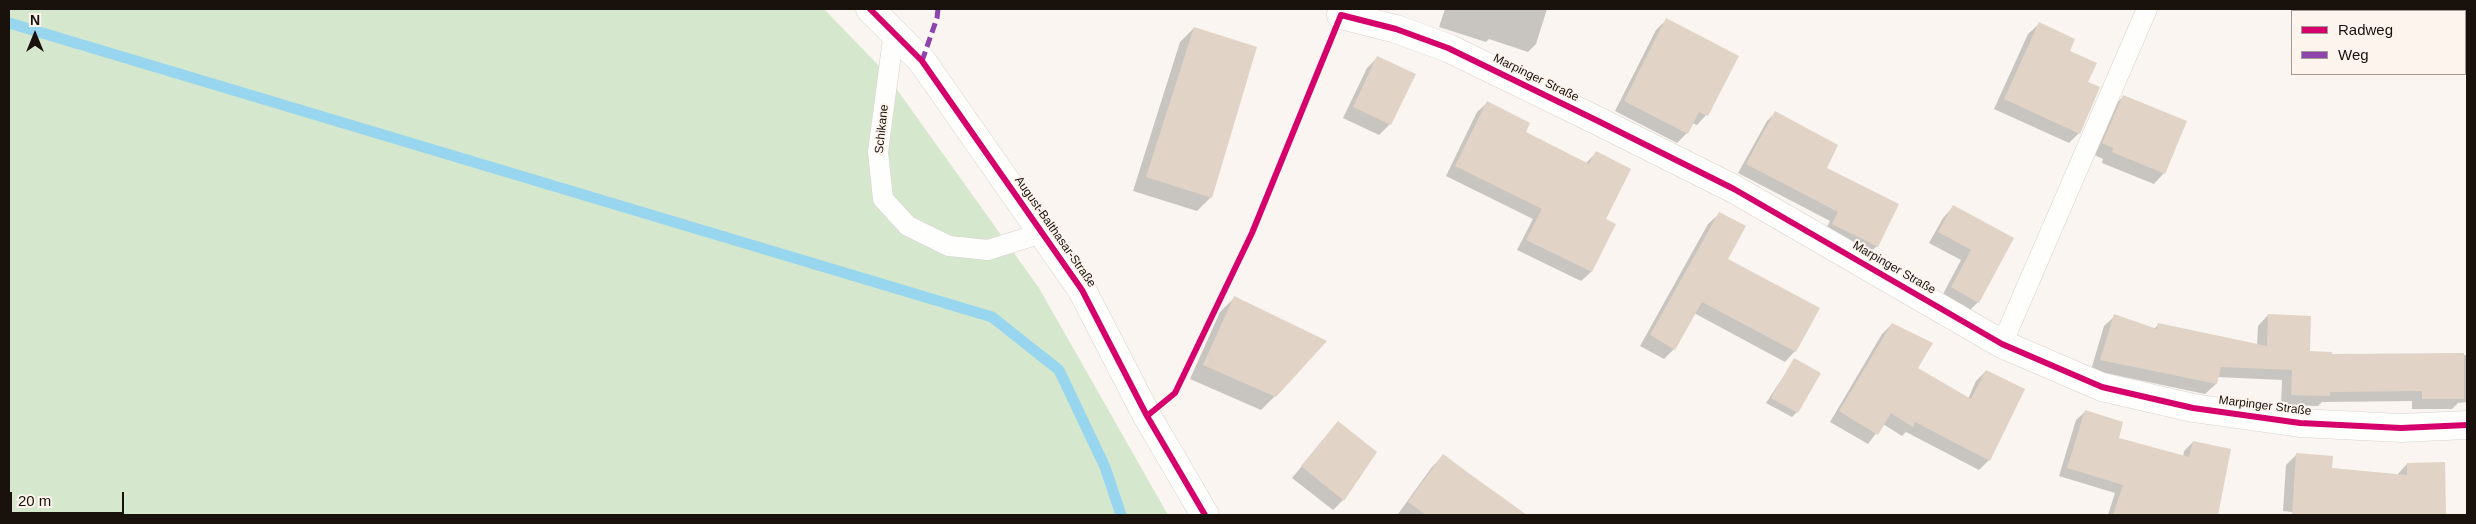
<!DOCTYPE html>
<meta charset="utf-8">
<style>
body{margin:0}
#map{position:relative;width:2476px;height:524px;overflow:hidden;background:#faf5f0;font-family:Arial,sans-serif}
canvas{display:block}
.frame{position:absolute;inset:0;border:10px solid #19120c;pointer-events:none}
.legend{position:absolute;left:2291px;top:10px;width:175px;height:65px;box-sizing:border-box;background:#fdf5ed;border:1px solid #a29a93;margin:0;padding:6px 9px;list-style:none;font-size:15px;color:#19120c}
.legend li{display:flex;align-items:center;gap:10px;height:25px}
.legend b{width:25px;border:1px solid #a29a93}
.north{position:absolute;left:10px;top:10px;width:50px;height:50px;-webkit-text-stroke:4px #fdf5ed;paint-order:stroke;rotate:0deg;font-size:14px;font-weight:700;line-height:20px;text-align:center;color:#19120c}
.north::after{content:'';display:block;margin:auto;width:18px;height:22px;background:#19120c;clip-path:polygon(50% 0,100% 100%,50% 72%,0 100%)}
.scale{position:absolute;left:10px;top:492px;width:114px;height:22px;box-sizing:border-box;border:2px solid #19120c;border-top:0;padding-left:6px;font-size:15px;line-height:18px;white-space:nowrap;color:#19120c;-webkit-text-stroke:4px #fdf5ed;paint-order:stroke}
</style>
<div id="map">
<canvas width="2476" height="524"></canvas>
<div class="frame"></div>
<ul class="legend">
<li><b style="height:6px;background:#d6006c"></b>Radweg</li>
<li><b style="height:6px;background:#8e44ad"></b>Weg</li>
</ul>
<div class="north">N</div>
<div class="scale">20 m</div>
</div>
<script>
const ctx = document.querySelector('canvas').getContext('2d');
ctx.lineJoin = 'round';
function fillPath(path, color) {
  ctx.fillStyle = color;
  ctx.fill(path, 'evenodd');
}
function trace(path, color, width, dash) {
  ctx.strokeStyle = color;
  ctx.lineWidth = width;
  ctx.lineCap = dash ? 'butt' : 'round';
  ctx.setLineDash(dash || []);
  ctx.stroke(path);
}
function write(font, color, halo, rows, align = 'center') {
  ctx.font = font + ' Arial,sans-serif';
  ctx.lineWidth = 4;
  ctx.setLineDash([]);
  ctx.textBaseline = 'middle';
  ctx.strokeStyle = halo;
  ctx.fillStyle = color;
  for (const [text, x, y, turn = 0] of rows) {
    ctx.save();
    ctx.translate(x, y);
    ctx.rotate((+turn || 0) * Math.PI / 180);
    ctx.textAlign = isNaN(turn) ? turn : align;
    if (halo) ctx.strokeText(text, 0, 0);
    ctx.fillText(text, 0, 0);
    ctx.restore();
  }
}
fillPath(new Path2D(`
 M9,9H824L883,70L1039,288L1168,515H9Z`), '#d5e8ce');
fillPath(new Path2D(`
 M1445,9H1547L1536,44L1528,52L1489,39L1486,42L1439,27Z
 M1666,20L1706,115L1697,125L1692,123L1687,133L1677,143L1615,111L1656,30Z
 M2039,24L2087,83L2079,133L2069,143L1994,109L2028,34Z
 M1194,28L1211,197L1197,211L1133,191L1180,42Z
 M1378,57L1414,75L1390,124L1379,135L1343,118L1367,68Z
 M2123,97L2164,173L2154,184L2102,163L2103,159L2092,154L2112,107Z
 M1487,103L1524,132L1586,163L1596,153L1604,220L1614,225L1591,272L1581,281L1517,250L1533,219L1446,176L1477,112Z
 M1776,112L1825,168L1877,246L1868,254L1824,233L1830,221L1738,173L1767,121Z
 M1953,207L2013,239L1978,302L1968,312L1941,298L1961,260L1929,243L1943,218Z
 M1719,214L1727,259L1795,351L1785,362L1694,313L1674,349L1664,359L1640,346L1708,224Z
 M1234,298L1275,396L1261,410L1190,379L1220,312Z
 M2268,315L2308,353L2330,356L2467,355V402L2458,403L2452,409H2412V401L2322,402L2318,406L2281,405L2282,380L2217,377L2216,384L2205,394L2091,370L2104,326L2115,316L2154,329L2159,324L2257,345L2258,326Z
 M1892,324L1916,369L1968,399L1976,381L1986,371L1989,460L1979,470L1906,432L1902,436L1883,424L1868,444L1830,422L1882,334Z
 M1795,359L1797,412L1792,417L1766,403Z
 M2085,412L2117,439L2183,457L2184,451L2193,442V502L2190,515H2108L2115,493L2059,476L2076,420Z
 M1338,423L1343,500L1333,510L1292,478Z
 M2297,454L2331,469L2397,475L2407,464L2444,463L2445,515H2318L2283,511L2286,465Z
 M1443,456L1525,515L1398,514L1432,467Z`), '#0003');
trace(new Path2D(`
 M9,23L992,317L1059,370L1105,467L1121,515`), '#97d6ee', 11);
fillPath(new Path2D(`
 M1666,18L1739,56L1708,116L1699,112L1688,134L1624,101Z
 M2039,22L2075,39L2070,51L2097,63L2088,82L2100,87L2080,134L2004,99Z
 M1194,27L1257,47L1212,198L1146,177Z
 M1377,56L1416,74L1391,125L1353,107Z
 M2123,95L2187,121L2165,174L2112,152L2113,148L2102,143Z
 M1487,101L1530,123L1526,132L1589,164L1596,151L1631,169L1606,219L1616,224L1592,272L1526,240L1542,209L1455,166Z
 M1775,111L1838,145L1827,168L1899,204L1878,247L1832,224L1838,212L1746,164Z
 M1953,205L2014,238L1979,303L1951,287L1971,250L1938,232Z
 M1719,212L1746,226L1728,259L1820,308L1796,352L1702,302L1675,350L1650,335Z
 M1234,296L1327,341L1276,397L1203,365Z
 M2114,314L2157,329L2158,323L2267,346L2268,314L2311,316L2310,351L2332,352V354L2464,353V399H2422V391L2330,392V396L2291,395L2292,370L2221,367L2217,384L2100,360Z
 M1892,323L1933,343L1918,368L1971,399L1986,370L2025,389L1990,461L1915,422L1913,427L1891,413L1878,435L1839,411Z
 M1794,358L1821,373L1798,413L1771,398Z
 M2085,410L2123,422L2119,438L2189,457L2193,441L2231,449L2218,515H2113L2123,485L2067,468Z
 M1338,421L1377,452L1344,501L1301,466Z
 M2296,453L2333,456L2332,468L2407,475V463L2445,462L2446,515H2292Z
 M1443,454L1474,477L1527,515H1426L1408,502Z`), '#e1d3c6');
const lane = new Path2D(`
 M894,31L878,152L883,199L908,226L949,246L988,250L1042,233
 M2002,344L2147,9`);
const street = new Path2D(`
 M870,9L922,61L1082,290L1147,416L1205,515
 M1341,15L1396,29L1448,48L1598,121L1734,189L2002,344L2102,387L2193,408L2300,423L2401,428L2467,425`);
trace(lane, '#d8d2cb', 21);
trace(street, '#d8d2cb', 29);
trace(lane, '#fefefd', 20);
trace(street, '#fefefd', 28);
trace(new Path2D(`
 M922,61L937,18L938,9`), '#8e44ad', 5, [10, 5]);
trace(new Path2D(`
 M870,9L922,61L1082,290L1147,416L1205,515
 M1147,416L1175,393L1252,233L1341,15L1396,29L1448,48L1598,121L1734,189L2002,344L2102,387L2193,408L2300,423L2401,428L2467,425`), '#d6006c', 6);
write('12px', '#19120c', '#fdf5ed', [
 ["Marpinger Straße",1536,78,26],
 ["Schikane",882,129,-84],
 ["August-Balthasar-Straße",1055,232,55],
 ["Marpinger Straße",1894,268,30],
 ["Marpinger Straße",2265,406,7]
]);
</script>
